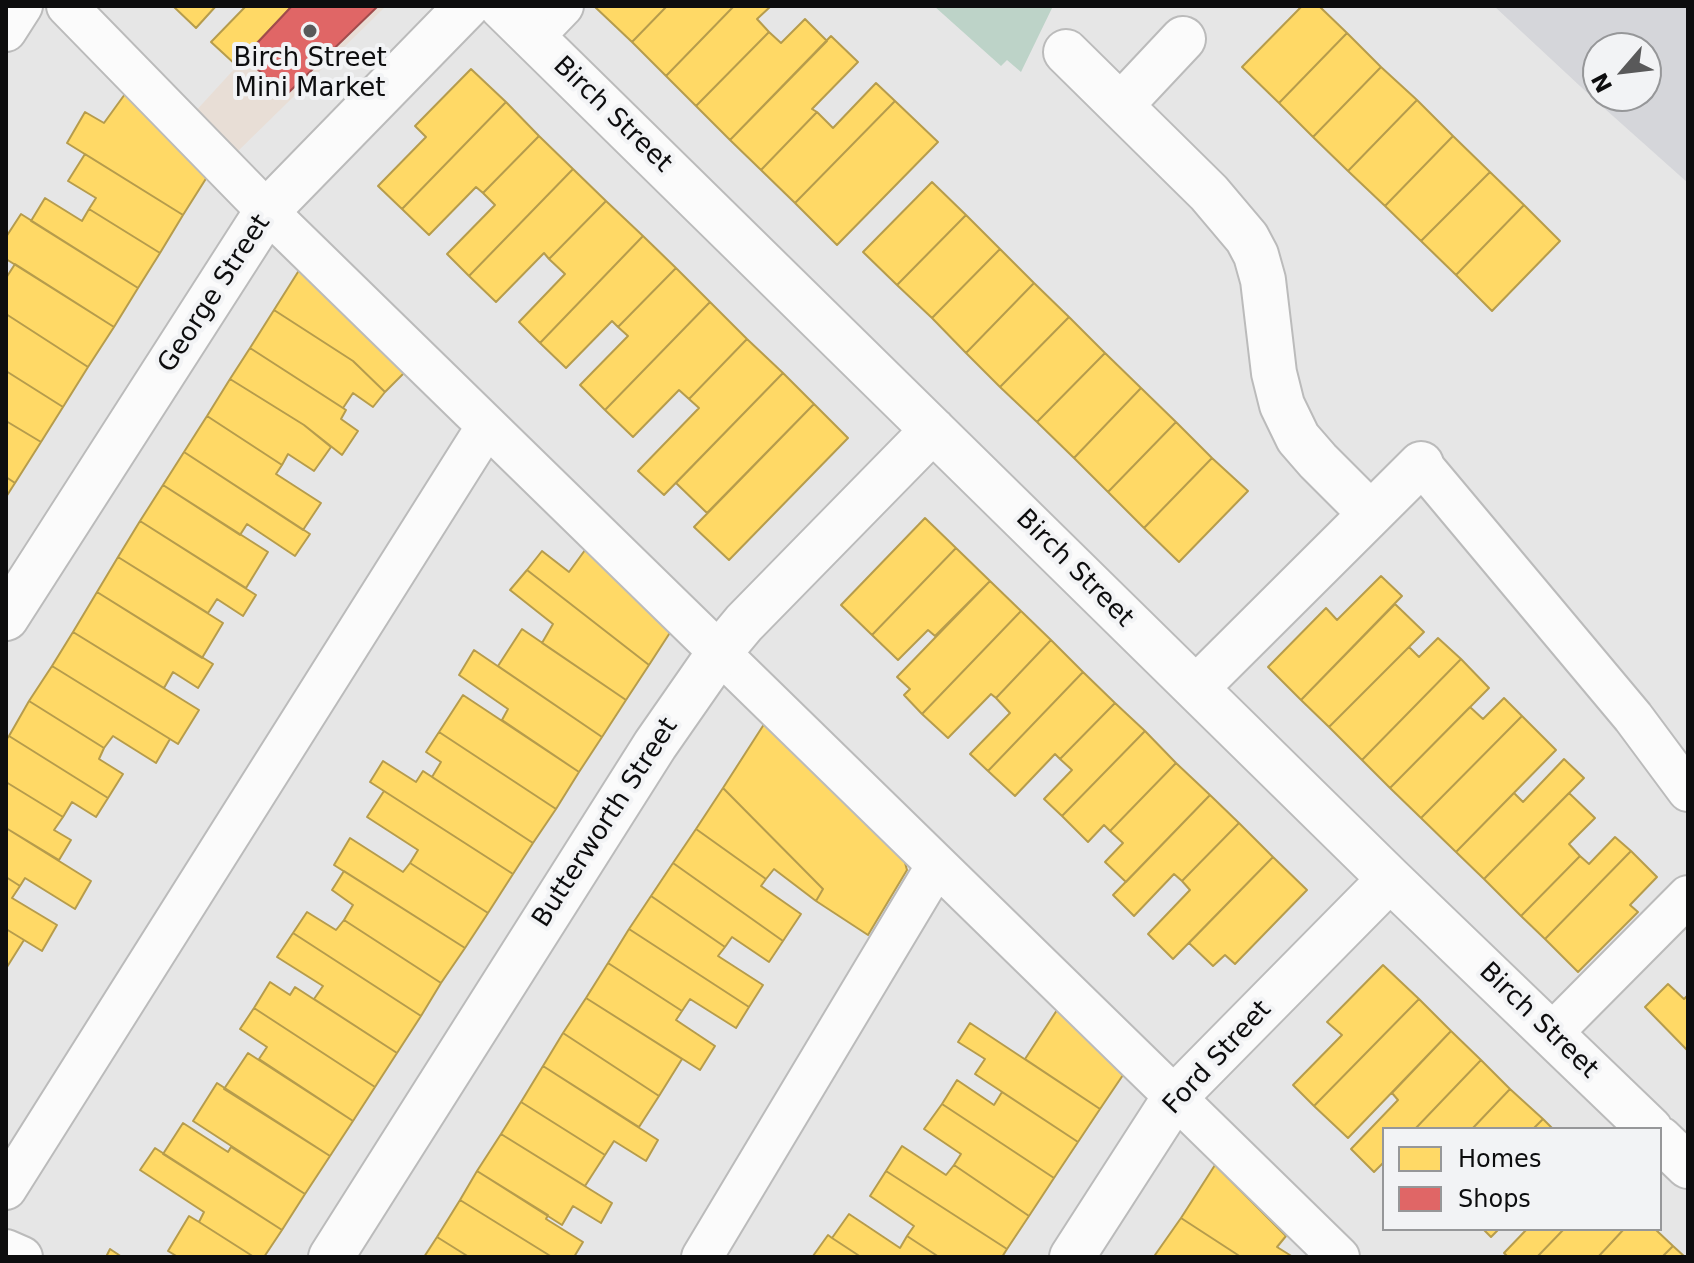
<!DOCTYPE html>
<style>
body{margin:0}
#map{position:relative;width:1694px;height:1263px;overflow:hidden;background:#e6e6e6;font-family:"DejaVu Sans",sans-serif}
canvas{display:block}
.frame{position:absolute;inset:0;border:8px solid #0d0d0e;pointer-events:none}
.legend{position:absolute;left:1382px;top:1127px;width:280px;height:104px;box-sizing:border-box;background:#f2f3f5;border:2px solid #969799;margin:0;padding:10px 14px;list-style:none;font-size:24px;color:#0d0d0e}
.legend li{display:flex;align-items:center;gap:16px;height:40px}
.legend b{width:40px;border:2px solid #969799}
.north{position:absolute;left:1582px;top:32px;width:80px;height:80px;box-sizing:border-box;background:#f2f3f5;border:2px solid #969799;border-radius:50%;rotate:242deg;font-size:22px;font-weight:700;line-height:32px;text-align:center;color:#0d0d0e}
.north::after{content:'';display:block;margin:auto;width:28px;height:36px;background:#59595a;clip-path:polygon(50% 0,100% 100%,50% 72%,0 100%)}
</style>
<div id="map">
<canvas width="1694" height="1263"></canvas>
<div class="frame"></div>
<ul class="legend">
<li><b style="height:22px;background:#ffd966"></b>Homes</li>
<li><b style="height:22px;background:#e06666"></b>Shops</li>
</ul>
<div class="north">N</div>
</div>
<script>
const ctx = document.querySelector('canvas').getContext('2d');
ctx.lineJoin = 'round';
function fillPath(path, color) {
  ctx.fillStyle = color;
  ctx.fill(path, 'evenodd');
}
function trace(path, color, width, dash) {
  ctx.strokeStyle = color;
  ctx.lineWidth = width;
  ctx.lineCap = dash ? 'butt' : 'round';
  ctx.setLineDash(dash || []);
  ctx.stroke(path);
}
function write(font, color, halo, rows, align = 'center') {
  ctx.font = font + ' "DejaVu Sans",sans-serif';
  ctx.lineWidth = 8;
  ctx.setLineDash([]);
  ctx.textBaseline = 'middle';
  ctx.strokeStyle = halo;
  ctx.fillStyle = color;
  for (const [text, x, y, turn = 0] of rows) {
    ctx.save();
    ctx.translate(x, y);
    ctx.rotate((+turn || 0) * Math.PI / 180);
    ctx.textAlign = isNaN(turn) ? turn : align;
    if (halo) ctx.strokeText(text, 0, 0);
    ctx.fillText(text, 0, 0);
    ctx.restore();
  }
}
fillPath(new Path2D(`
 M292,6H386L234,155L193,114Z`), '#e8ded6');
fillPath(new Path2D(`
 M1494,6H1688V183L1595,100ZM1598,48H1646V96H1598Z`), '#d5d6da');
fillPath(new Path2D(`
 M934,6H1053L1021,72L1007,60L1001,66Z`), '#bdd3c8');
const homes = new Path2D(`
 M173,6H216L196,28Z
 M246,6H292L236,65L211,42Z
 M594,6H667L632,42Z
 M667,6H734L666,76L632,42Z
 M734,6H771L757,19L769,32L696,106L666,76Z
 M1302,6H1319L1347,33L1279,103L1242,67Z
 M805,19L827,41L730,140L696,106L769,32L781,43Z
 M1347,33L1381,67L1313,137L1279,103Z
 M831,36L858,62L812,109L817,112L761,170L730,140Z
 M1381,67L1417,100L1348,171L1313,137Z
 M471,69L506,102L402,209L378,186L426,137L415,126Z
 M876,83L895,101L795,203L761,170L817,112L833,128Z
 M125,94L207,177L183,215L67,143L85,112L104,123Z
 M1417,100L1453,136L1385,206L1348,171Z
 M895,101L938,142L837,245L795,203Z
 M506,102L539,136L483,193L476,187L429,235L402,209Z
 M539,136L573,169L469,276L447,254L495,205L483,193Z
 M1453,136L1490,172L1421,241L1385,206Z
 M85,154L183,215L160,253L89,209L96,198L68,181Z
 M573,169L606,201L549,259L544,253L496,302L469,276Z
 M1490,172L1524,205L1456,275L1421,241Z
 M932,182L966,215L897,285L863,252Z
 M45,198L82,221L89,209L160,253L138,288L31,221Z
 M606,201L643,236L540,343L519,322L565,274L549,259Z
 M1524,205L1560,241L1492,311L1456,275Z
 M21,214L138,288L114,327L6,259V237Z
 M966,215L1000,249L932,318L897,285Z
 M643,236L676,268L618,327L612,321L566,368L540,343Z
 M1000,249L1034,283L966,353L932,318Z
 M15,264L114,327L88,367L6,314V278Z
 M303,264L408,369L385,392L353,361L274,310Z
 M676,268L710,302L605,410L580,385L628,336L618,327Z
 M1034,283L1069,317L1000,387L966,353Z
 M710,302L747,339L689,399L679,390L633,437L605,410Z
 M274,310L353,361L385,392L373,407L353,393L343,408L250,348Z
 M6,314L88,367L63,407L6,371Z
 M1069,317L1105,353L1037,422L1000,387Z
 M747,339L783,373L664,495L638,471L699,408L689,399Z
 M250,348L346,410L341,419L358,431L342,455L304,425L230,379Z
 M1105,353L1141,388L1074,458L1037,422Z
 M6,371L63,407L41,442L6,421Z
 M783,373L814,404L707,513L676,483Z
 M230,379L304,425L331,447L314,471L288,454L282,465L207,416Z
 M1141,388L1176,422L1108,492L1074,458Z
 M814,404L848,438L729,560L694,527Z
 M207,416L282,465L276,474L321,503L303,530L184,452Z
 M6,421L41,442L15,483L6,477Z
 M1176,422L1212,458L1144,528L1108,492Z
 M184,452L310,534L295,556L247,524L240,535L163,485Z
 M1212,458L1248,491L1179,562L1144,528Z
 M6,477L15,483L6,497Z
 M163,485L268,552L246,588L140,521Z
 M925,518L956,548L872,635L841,605Z
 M140,521L256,595L243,616L217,599L208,613L118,557Z
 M588,546L673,628L649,665L527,570L542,551L569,572Z
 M956,548L990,581L935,636L928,630L898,660L872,635Z
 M118,557L223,623L202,658L97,592Z
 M527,570L649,665L626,700L542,643L553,624L510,590Z
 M1381,576L1402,596L1301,700L1268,667L1326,608L1337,620Z
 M990,581L1021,611L922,714L904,695L910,689L897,677Z
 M97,592L213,664L198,688L173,672L164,688L73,632Z
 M1395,604L1424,632L1329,727L1301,700Z
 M1021,611L1051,640L996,698L991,694L948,738L922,714Z
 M522,629L626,700L602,737L498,666Z
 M73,632L199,710L178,744L52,666Z
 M1438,638L1461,659L1362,760L1329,727L1409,647L1419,657Z
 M1051,640L1083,672L988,771L970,754L1010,713L996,698Z
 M474,650L602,737L579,772L502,720L508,709L459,675Z
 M1461,659L1489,688L1390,788L1362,760Z
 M52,666L170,739L156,763L113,736L104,748L29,701Z
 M1083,672L1115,703L1060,759L1055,754L1015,796L988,771Z
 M463,695L579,772L556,809L439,732Z
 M1504,698L1522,716L1421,818L1390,788L1470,707L1483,719Z
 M29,701L104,748L99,759L123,774L108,798L9,736Z
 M1115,703L1145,731L1062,816L1044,799L1072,770L1060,759Z
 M1522,716L1556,750L1456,852L1421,818Z
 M768,718L902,852L907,870L868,935L816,901L823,889L723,788Z
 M1145,731L1176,763L1110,831L1104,825L1088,842L1062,816Z
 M439,732L556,809L533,843L432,777L441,762L426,752Z
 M9,736L108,798L96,817L72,802L63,817L6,782V740Z
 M1564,759L1584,778L1484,879L1456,852L1514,793L1523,802Z
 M383,761L416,782L423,771L533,843L513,874L370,782Z
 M1176,763L1210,795L1126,882L1105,862L1123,843L1110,831Z
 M6,782L63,817L54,830L71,840L59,860L6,828Z
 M723,788L823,889L816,901L774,869L766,879L696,829Z
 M384,791L513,874L488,913L410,863L418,850L367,817Z
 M1569,793L1595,818L1569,844L1580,856L1521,916L1484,879Z
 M1210,795L1239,823L1182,881L1174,874L1134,916L1113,895Z
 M1239,823L1273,857L1173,959L1148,934L1190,890L1182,881Z
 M6,828L91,881L75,909L25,878L20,886L6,877Z
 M696,829L766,879L761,886L801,914L783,941L673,863Z
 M1615,837L1631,851L1545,939L1521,916L1580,856L1589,864Z
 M350,838L403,872L410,863L488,913L465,948L334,865Z
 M1631,851L1657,877L1630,905L1638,912L1578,972L1545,939Z
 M1273,857L1307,890L1235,964L1225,955L1213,966L1189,943Z
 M673,863L783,941L769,962L732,937L725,947L651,896Z
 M344,871L465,948L441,983L344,920L353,905L332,890Z
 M6,877L20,886L12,898L57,925L42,951L6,929Z
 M651,896L725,947L718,956L763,985L749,1007L629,929Z
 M307,912L336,930L344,920L441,983L421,1016L293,933Z
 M6,929L24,940L7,967H6Z
 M629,929L749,1007L736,1028L690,999L682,1011L608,963Z
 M293,933L421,1016L397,1053L314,999L323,986L277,957Z
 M608,963L682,1011L676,1020L715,1046L700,1070L586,998Z
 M1383,965L1419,999L1314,1106L1293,1085L1342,1035L1327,1022Z
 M270,982L290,995L295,987L397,1053L375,1087L254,1008Z
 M1668,984L1684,999L1688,995V1051L1645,1007Z
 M586,998L682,1059L659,1096L563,1033Z
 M1419,999L1451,1031L1348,1138L1314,1106Z
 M1059,1007L1123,1075L1100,1109L1025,1059Z
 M254,1008L375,1087L353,1121L259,1059L267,1047L240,1029Z
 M970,1023L1100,1109L1078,1142L975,1074L985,1059L958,1042Z
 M1451,1031L1481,1060L1415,1129H1384V1162L1374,1172L1351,1149L1398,1100L1392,1093Z
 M563,1033L659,1096L639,1127L543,1066Z
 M248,1053L353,1121L330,1156L224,1089Z
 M1481,1060L1510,1089L1472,1129H1415Z
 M543,1066L658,1140L646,1161L614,1141L605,1155L521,1102Z
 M957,1080L994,1105L1002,1092L1078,1142L1054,1178L942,1104Z
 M217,1083L330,1156L305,1194L193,1121Z
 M1510,1089L1543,1119L1533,1129H1472Z
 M521,1102L605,1155L585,1186L501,1134Z
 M942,1104L1054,1178L1029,1216L954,1165L961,1154L924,1129Z
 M1543,1119L1553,1129H1533Z
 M183,1123L228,1152L231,1147L305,1194L282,1230L163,1154Z
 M501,1134L612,1203L601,1223L573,1206L562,1225L477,1171Z
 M902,1146L946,1175L954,1165L1029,1216L1007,1249L886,1171Z
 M155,1148L282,1230L264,1257H254L199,1222L204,1212L140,1170Z
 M1215,1165L1286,1236L1277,1247L1293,1257H1241L1181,1218Z
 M477,1171L548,1215L546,1219L583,1242L574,1257H552L460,1200Z
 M886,1171L1007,1249L1002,1257H939L907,1236L914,1226L870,1196Z
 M460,1200L552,1257H469L437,1237Z
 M849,1214L900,1248L907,1236L939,1257H861L832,1238Z
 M189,1216L199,1222L254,1257H178L168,1251Z
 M1181,1218L1241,1257H1158L1155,1255Z
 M1483,1229H1499L1491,1237Z
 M1527,1229H1564L1537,1257H1508L1504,1253Z
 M1564,1229H1624L1598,1257H1537Z
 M1624,1229H1655L1673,1246L1662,1257H1598Z
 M828,1235L832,1238L861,1257L813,1256Z
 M437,1237L469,1257H424Z
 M1673,1246L1685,1257H1662Z
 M110,1249L122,1257H106Z`);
fillPath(homes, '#ffd966');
trace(homes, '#b69c4c', 2);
const shops = new Path2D(`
 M292,6H378L286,95L244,57Z`);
fillPath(shops, '#e06666');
trace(shops, '#a14b4c', 2);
const lane = new Path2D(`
 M67,6L267,211L1339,1257
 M6,31L22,6
 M533,37L563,6
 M1421,464L1633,717L1688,791
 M1551,1034L1688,896
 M6,1189L487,426
 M6,1250L22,1257
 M702,1257L937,865`);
const street = new Path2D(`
 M501,6L1390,879L1650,1129
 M1066,52L1209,193L1247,238L1256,255L1263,280L1274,373L1282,405L1298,438L1318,461L1370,513
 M1121,105L1183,39
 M6,618L267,211L467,6
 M1196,688L1421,464
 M1660,1139L1688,1166
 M331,1257L655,745L719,653L744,623L933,430
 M1072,1257L1175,1097L1390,879`);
trace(lane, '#bbb', 44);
trace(street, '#bbb', 48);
trace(lane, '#fbfbfb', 40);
trace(street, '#fbfbfb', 44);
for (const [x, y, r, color] of [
 [310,31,8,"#59595a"]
]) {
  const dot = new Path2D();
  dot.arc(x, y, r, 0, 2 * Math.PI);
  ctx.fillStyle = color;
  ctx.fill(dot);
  trace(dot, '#f2f3f5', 3);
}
write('26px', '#0d0d0e', '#f2f3f5', [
 ["Birch Street",310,59],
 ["Mini Market",310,89]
]);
write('26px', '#0d0d0e', '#f2f3f5', [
 ["Birch Street",612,115,44],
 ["George Street",215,294,-57],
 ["Birch Street",1074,569,45],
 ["Butterworth Street",606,823,-57],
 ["Birch Street",1538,1021,44],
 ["Ford Street",1218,1058,-47]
]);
</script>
